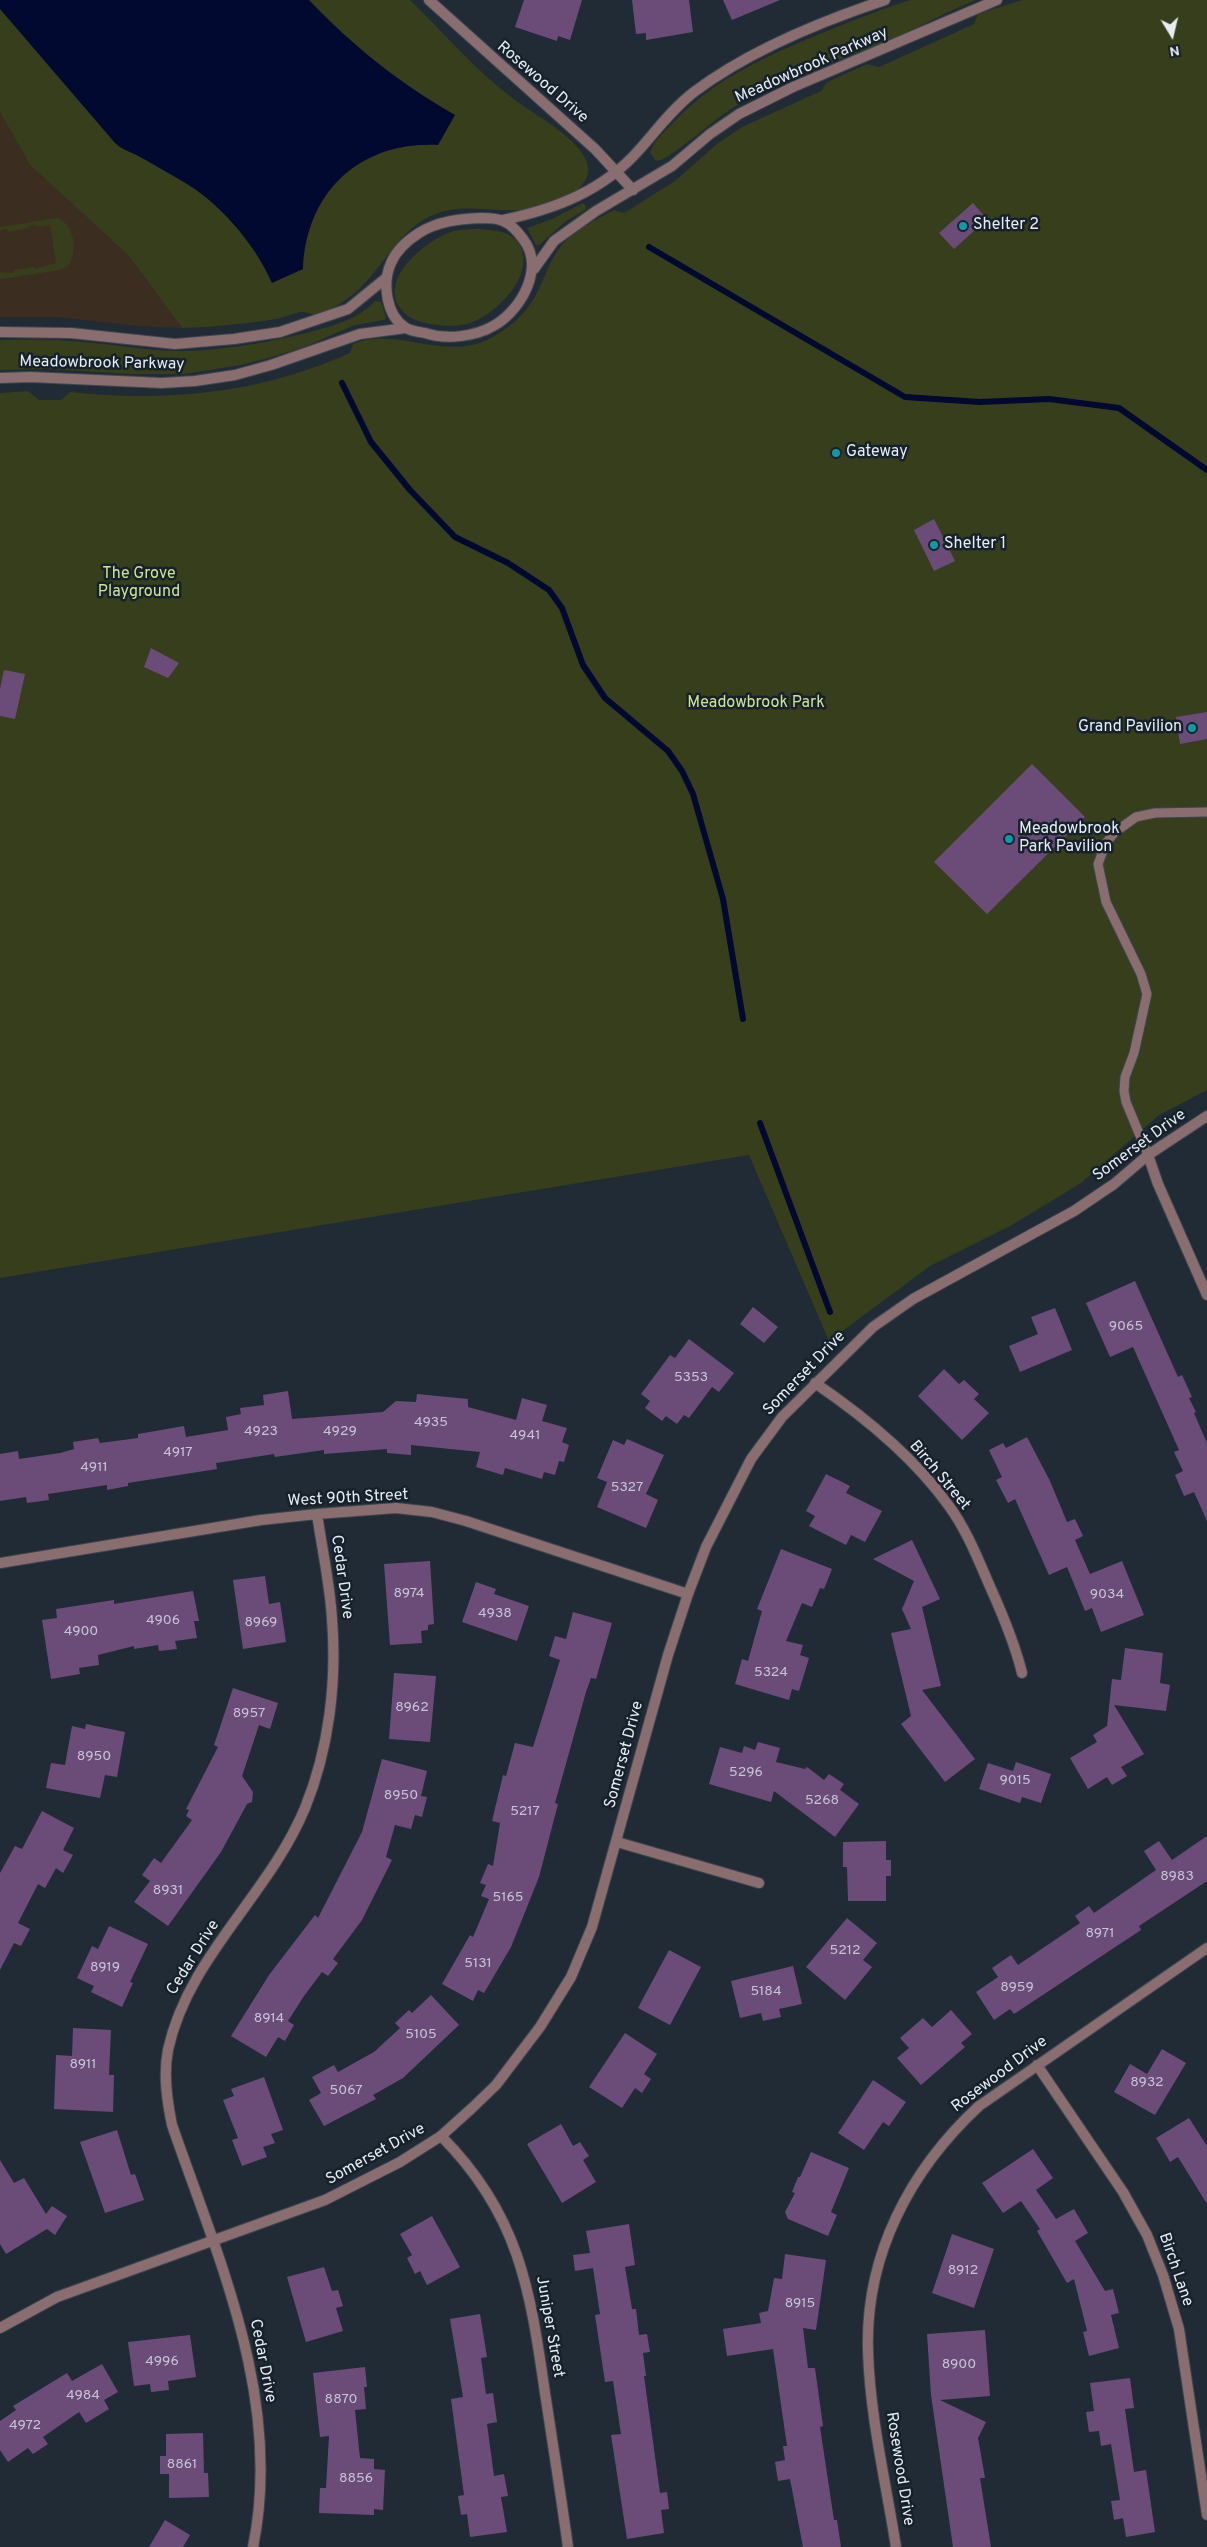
<!DOCTYPE html>
<style>
body{margin:0}
#map{position:relative;width:1207px;height:2547px;overflow:hidden;background:#202b35;font-family:Overpass,sans-serif}
canvas{display:block}
.north{position:absolute;left:1147px;top:10px;width:50px;height:50px;-webkit-text-stroke:4px #16212b;paint-order:stroke;rotate:171deg;font-size:14px;font-weight:700;line-height:20px;text-align:center;color:#e6edf4}
.north::after{content:'';display:block;margin:auto;width:18px;height:22px;background:#e6edf4;clip-path:polygon(50% 0,100% 100%,50% 72%,0 100%)}
</style>
<div id="map">
<canvas width="1207" height="2547"></canvas>
<div class="north">N</div>
</div>
<script>
const ctx = document.querySelector('canvas').getContext('2d');
ctx.lineJoin = 'round';
function fillPath(path, color) {
  ctx.fillStyle = color;
  ctx.fill(path, 'evenodd');
}
function trace(path, color, width, dash) {
  ctx.strokeStyle = color;
  ctx.lineWidth = width;
  ctx.lineCap = dash ? 'butt' : 'round';
  ctx.setLineDash(dash || []);
  ctx.stroke(path);
}
function write(font, color, halo, rows, align = 'center') {
  ctx.font = font + ' Overpass,sans-serif';
  ctx.lineWidth = 5;
  ctx.setLineDash([]);
  ctx.textBaseline = 'middle';
  ctx.strokeStyle = halo;
  ctx.fillStyle = color;
  for (const [text, x, y, turn = 0] of rows) {
    ctx.save();
    ctx.translate(x, y);
    ctx.rotate((+turn || 0) * Math.PI / 180);
    ctx.textAlign = isNaN(turn) ? turn : align;
    if (halo) ctx.strokeText(text, 0, 0);
    ctx.fillText(text, 0, 0);
    ctx.restore();
  }
}
fillPath(new Path2D(`
 M0,112L30,165L129,256L182,328L138,326L58,317H0Z`), '#3b2e20');
fillPath(new Path2D(`
 M0,0H410C443,32 474,69 511,97C530,113 584,139 588,167C591,195 542,208 521,210C495,212 472,205 445,211C403,221 389,260 360,288C351,297 335,308 323,313C312,317 310,312 301,312C293,313 284,318 276,319C244,324 213,327 182,328L129,256L30,165L0,112Z
 M910,0H976C945,12 917,29 886,41C836,62 783,79 736,106C717,116 670,161 656,161L650,152C654,141 663,133 671,125C710,82 758,60 810,38C843,24 876,11 910,0Z
 M1022,0H1207V1090L1159,1115L1081,1183L1012,1225L930,1266L829,1341L749,1155L0,1278V393L28,391L39,400H61L70,392C170,402 257,394 350,353L353,344C397,325 443,363 491,338C506,330 521,318 531,303C543,286 547,263 561,246C575,229 596,220 614,210L624,213L675,181L718,143L742,127L821,91L827,82L867,64L879,67L974,24L978,14Z
 M583,203L586,206L585,210L566,221L538,246L536,245L527,228L552,219Z
 M57,218C75,224 78,252 68,266L60,270L0,279V272L14,273V270L35,267V269L56,263L50,225L36,227L35,225L29,226V228L8,232L7,229L1,230L0,233V227Z
 M481,229C492,230 508,231 516,240C542,270 495,317 467,324C455,327 442,326 430,324C417,322 405,317 398,305C382,276 427,240 451,232C460,229 471,229 481,229Z
 M375,301L381,302L386,318L384,320L355,325L304,347L272,357L241,365L184,374H130L51,369L0,370V340C28,339 56,339 84,342C119,345 154,352 190,351C230,349 271,342 310,332C332,326 359,319 375,301Z`), '#363e1b');
fillPath(new Path2D(`
 M0,0H309C354,47 398,82 455,115L438,145C361,141 306,191 303,269L272,283C255,244 219,202 182,181C168,173 155,165 142,158C132,152 124,151 115,143L0,9Z`), '#010930');
trace(new Path2D(`
 M649,247L905,397L980,402L1049,399L1119,408L1207,470
 M342,383L371,442L410,490L455,537L508,563L549,590L562,608L583,665L605,698L668,751L682,771L693,794L723,899L743,1019
 M760,1123L830,1312`), '#010930', 6);
fillPath(new Path2D(`
 M524,0H582L570,40L558,36L557,41L515,27Z
 M632,0H689L693,32L646,40V33L636,34Z
 M723,0H780L732,20Z
 M973,203L987,219L954,249L939,233Z
 M934,519L955,561L934,571L914,530Z
 M151,648L179,663L168,678L144,667Z
 M4,670L25,674L15,719L0,716V689Z
 M1207,712V739L1180,744L1176,717Z
 M1032,764L1085,817L987,914L934,862Z
 M1135,1281L1178,1377L1182,1375L1192,1397L1189,1398L1196,1412L1194,1413L1207,1443V1521L1194,1492L1184,1496L1175,1475L1183,1471L1174,1452L1179,1450L1133,1347L1110,1357L1086,1303Z
 M753,1307L778,1327L764,1343L740,1324Z
 M1055,1308L1072,1350L1020,1372L1009,1346L1038,1334L1031,1317Z
 M689,1339L734,1373L719,1392L712,1387L689,1418L684,1415L677,1424L666,1416L662,1421L645,1408L650,1401L641,1394L670,1355L675,1358Z
 M944,1369L959,1384L964,1380L979,1394L974,1399L989,1413L962,1440L918,1396Z
 M288,1391L292,1419L383,1412L396,1401L416,1402L417,1394L468,1399V1407L516,1420L522,1398L547,1405L542,1421L567,1428L562,1442L569,1445L564,1462L559,1461L555,1475L544,1472L542,1479L505,1468L503,1475L476,1467L480,1452L411,1445V1455L387,1453V1449L324,1454V1450L275,1457L274,1454L216,1463L217,1469L128,1483V1486L107,1490V1485L48,1494L49,1500L27,1503L26,1497L0,1501V1454L18,1451L19,1459L60,1453L74,1449L73,1442L98,1438L100,1443L138,1438V1434L184,1426L186,1437L228,1430L226,1417L241,1414L240,1408L264,1405L263,1395Z
 M1027,1437L1050,1481L1067,1522L1075,1519L1083,1536L1075,1540L1090,1574L1122,1561L1144,1615L1101,1632L1092,1608L1085,1611L1067,1567L1049,1575L1015,1499L1008,1503L996,1480L1002,1477L989,1450L1003,1443L1006,1448Z
 M627,1439L664,1455L646,1494L658,1500L646,1528L597,1507L607,1482L597,1478L613,1440L624,1445Z
 M826,1474L850,1486L846,1493L882,1511L865,1542L851,1535L846,1545L809,1526L815,1516L806,1511Z
 M912,1540L940,1599L922,1607L941,1686L922,1690L975,1759L945,1782L901,1724L911,1716L891,1633L911,1629L902,1609L914,1581L873,1559Z
 M781,1549L832,1569L824,1589L820,1588L812,1607L802,1603L786,1641L803,1645L800,1655L809,1658L799,1691L792,1689L789,1700L735,1684L742,1659L748,1661L762,1611L757,1609Z
 M430,1561L434,1624L428,1625V1630L421,1631L422,1643L390,1645L384,1564Z
 M265,1576L269,1604L280,1602L286,1642L243,1649L233,1580Z
 M476,1582L496,1589L494,1594L529,1606L517,1641L462,1622Z
 M193,1591L199,1621H194L197,1638L175,1641L177,1649L159,1651L158,1645L134,1649V1646L98,1655L99,1665L79,1668L80,1674L51,1679L42,1620L57,1618L56,1609L114,1600V1604Z
 M573,1612L612,1623L596,1679L591,1678L586,1692L555,1803L558,1804L539,1877L511,1947L484,1993L478,1990L473,2001L442,1984L470,1935L473,1937L489,1899L481,1896L486,1885L480,1883L488,1864L493,1866L500,1823L492,1821L503,1775L506,1776L515,1743L533,1747L560,1660L549,1656L555,1636L566,1639Z
 M1125,1648L1163,1653L1160,1683L1170,1685L1166,1711L1114,1705L1144,1754L1121,1767L1127,1776L1112,1785L1107,1777L1088,1789L1070,1758L1097,1742L1093,1735L1107,1726L1112,1679L1121,1680Z
 M394,1673L436,1676L430,1742L389,1739Z
 M233,1688L278,1703L270,1729L259,1725L242,1776L253,1792L252,1802L247,1804L221,1852L168,1926L134,1902L150,1881L142,1875L154,1858L161,1863L192,1820L186,1816L189,1810L186,1809L218,1747L214,1745Z
 M86,1724L125,1732L117,1777L105,1775L100,1798L46,1788L51,1763L65,1765L72,1726L85,1729Z
 M758,1742L780,1748L776,1762L805,1769L807,1767L824,1780L829,1774L844,1784L840,1790L859,1804L835,1837L774,1791L771,1802L709,1784L720,1747L742,1753L744,1746L755,1750Z
 M382,1759L427,1771L421,1796L427,1797L422,1817L415,1815L411,1829L395,1825L386,1857L392,1860L362,1920L333,1959L338,1963L328,1976L322,1972L304,1996L288,2021L294,2025L285,2041L278,2037L266,2057L231,2036L269,1975L315,1915L318,1918L362,1832Z
 M1016,1762L1051,1774L1041,1803L1022,1797L1020,1803L979,1789L988,1763L1013,1771Z
 M42,1811L74,1828L63,1850L73,1855L63,1873L56,1868L45,1888L38,1884L18,1923L30,1929L21,1946L14,1943L0,1970V1873L15,1846L22,1849Z
 M1207,1836V1881L1139,1926L1141,1930L1014,2014L1010,2009L994,2020L976,1992L998,1977L992,1968L1011,1955L1018,1965L1080,1923L1075,1916L1089,1906L1094,1913L1156,1870L1144,1851L1159,1841L1172,1860Z
 M886,1841V1860H891V1876H886V1901H848L847,1867H843V1842Z
 M847,1918L877,1943L863,1960L872,1967L845,2000L806,1967Z
 M109,1926L148,1944L130,1982L133,1983L122,2007L91,1992L94,1986L77,1978L92,1946L98,1949Z
 M669,1950L701,1967L670,2025L638,2008Z
 M793,1966L802,2004L779,2009L781,2017L763,2021L761,2013L740,2018L731,1981Z
 M431,1995L459,2025L403,2078L373,2095L376,2099L324,2126L309,2100L321,2093L312,2077L334,2065L338,2072L374,2052L400,2028L395,2023L409,2010L412,2013Z
 M951,2010L972,2034L961,2043L965,2047L921,2085L897,2058L909,2048L900,2038L923,2018L932,2027Z
 M73,2028L111,2030L109,2075H114L113,2112L54,2109L56,2055L72,2056Z
 M625,2033L657,2054L644,2074L651,2079L642,2093L635,2088L622,2108L589,2087Z
 M1162,2049L1186,2063L1155,2115L1114,2092L1130,2064L1147,2074Z
 M264,2077L283,2130L271,2134L275,2143L263,2147L267,2157L242,2166L232,2140L238,2138L223,2100L234,2096L231,2089Z
 M873,2080L906,2102L889,2126L883,2122L864,2150L838,2133Z
 M1189,2118L1207,2146V2204L1178,2157L1170,2162L1156,2138Z
 M561,2124L573,2146L580,2142L589,2156L583,2160L596,2182L562,2203L527,2144Z
 M117,2130L131,2175L135,2174L144,2200L105,2213L80,2142Z
 M1033,2149L1053,2178L1036,2190L1056,2219L1074,2209L1088,2233L1075,2241L1105,2291L1113,2289L1119,2313L1111,2315L1119,2348L1089,2356L1083,2332L1087,2331L1074,2279L1067,2283L1037,2231L1040,2229L1021,2201L1003,2213L982,2183Z
 M811,2152L849,2168L831,2212L837,2215L828,2236L788,2219L785,2212L795,2193L792,2192L798,2177H800Z
 M0,2160L14,2183L24,2178L46,2214L52,2206L67,2216L55,2235L47,2229L6,2254L0,2244Z
 M432,2216L460,2267L427,2285L420,2271L415,2274L407,2258L412,2255L400,2234Z
 M629,2224L635,2265L625,2267L632,2309H636L639,2335L647,2334L650,2352L643,2353L646,2376H644L660,2493L667,2492L669,2509L661,2510L664,2533L627,2539L611,2435L621,2434L613,2381L605,2382L595,2315L600,2314L593,2268L575,2271L573,2255L590,2253L586,2231Z
 M952,2234L994,2249L974,2308L932,2293Z
 M785,2254L826,2260L816,2330L803,2328L808,2368H815L823,2426L820,2427L834,2520H837L841,2547H803L790,2479L778,2481L775,2462L785,2460L783,2446H787L773,2349L727,2356L723,2329L761,2323L759,2313L768,2311L774,2278L782,2279Z
 M324,2267L332,2291L338,2290L343,2306L336,2308L343,2331L306,2342L287,2277Z
 M480,2314L487,2357L481,2358L486,2394L493,2393L497,2422L487,2424L494,2476L504,2474L508,2496L501,2497L507,2532L470,2537L467,2514L461,2515L458,2496L464,2495L451,2399L463,2397L450,2319Z
 M985,2330L990,2396L940,2400L986,2422L978,2438L985,2478H980L991,2547H953L931,2395L927,2334Z
 M190,2335L196,2377L168,2381L169,2390L151,2392L150,2384L134,2386L128,2342Z
 M102,2364L118,2392L104,2400L109,2409L86,2423L79,2412L43,2437L48,2444L33,2454L28,2448L8,2462L0,2450V2421L16,2410L13,2406L67,2373L72,2381Z
 M365,2367L367,2387H364L366,2409L355,2410L360,2458L374,2459V2469L385,2470L383,2510L374,2509V2515L319,2513L320,2488H326L329,2436L320,2437L313,2373Z
 M1130,2378L1134,2408L1125,2409L1134,2472L1146,2470L1155,2532L1126,2537L1123,2518L1114,2520L1111,2501L1120,2500L1111,2444L1101,2446L1099,2431L1089,2432L1086,2412L1094,2411L1090,2383Z
 M203,2433L204,2473H208L209,2497L169,2498V2474H160V2456H166V2434Z
 M165,2520L190,2535L183,2547H149Z`), '#6b4c79');
const service = new Path2D(`
 M1148,1155L1126,1102L1124,1091L1125,1077L1134,1053L1147,994L1141,974L1106,902L1098,864L1106,843L1115,832L1136,817L1155,813L1207,812`);
const minor = new Path2D(`
 M429,0L595,149L633,190
 M481,218C488,218 497,218 503,221C511,224 518,232 523,239C545,267 522,309 495,325C475,337 446,340 425,333C419,332 411,331 406,328C386,316 382,283 391,263C396,251 408,240 419,233C438,221 459,219 481,218Z
 M503,220C555,209 603,191 639,150C656,131 673,108 694,92C747,52 822,21 885,0
 M534,269L554,241L596,211L672,166L710,134L739,114L793,87L997,0
 M0,332L71,333L175,344L234,339L280,332L348,309L386,278
 M0,378L30,377L162,383L195,381L235,375L271,365L360,334L406,328
 M1148,1155L1158,1184L1207,1295
 M815,1383C865,1417 914,1457 949,1506C968,1532 979,1562 992,1591C1004,1618 1015,1644 1022,1673
 M0,1563L261,1520L317,1514L396,1508L432,1512L466,1521L688,1594
 M617,1842L759,1883
 M1037,2065L1123,2192L1147,2235L1163,2275L1179,2329L1207,2515
 M441,2136C519,2214 530,2289 545,2393C553,2445 561,2496 568,2547
 M253,2547C283,2400 219,2261 172,2125C167,2101 163,2075 168,2050C188,1957 269,1895 305,1808C329,1749 337,1682 332,1619C330,1584 322,1549 317,1514
 M896,2547C886,2483 870,2417 868,2351C865,2255 910,2170 979,2106L1207,1948`);
const tertiary = new Path2D(`
 M0,2328L57,2297L325,2200L400,2162L441,2136L471,2109L496,2085L540,2027L571,1977L592,1927L668,1655L688,1594L706,1547L751,1459L782,1417L873,1327L913,1299L1074,1211L1114,1184L1148,1155L1207,1116`);
trace(service, '#3c4650', 11);
trace(minor, '#3c4650', 12);
trace(tertiary, '#3c4650', 12);
trace(service, '#896d6f', 9);
trace(minor, '#896d6f', 10);
trace(tertiary, '#896d6f', 10);
for (const [x, y, r, color] of [
 [963,226,5,"#0f9aa8"],
 [836,453,5,"#0f9aa8"],
 [934,545,5,"#0f9aa8"],
 [1192,728,5,"#0f9aa8"],
 [1009,839,5,"#0f9aa8"]
]) {
  const dot = new Path2D();
  dot.arc(x, y, r, 0, 2 * Math.PI);
  ctx.fillStyle = color;
  ctx.fill(dot);
  trace(dot, '#16212b', 2);
}
write('14px', '#c7c5d5', null, [
 ["9065",1126,1327],
 ["5353",691,1378],
 ["4935",431,1423],
 ["4923",261,1432],
 ["4929",340,1432],
 ["4941",525,1436],
 ["4917",178,1453],
 ["4911",94,1468],
 ["5327",627,1488],
 ["8974",409,1594],
 ["9034",1107,1595],
 ["4938",495,1614],
 ["4906",163,1621],
 ["8969",261,1623],
 ["4900",81,1632],
 ["5324",771,1673],
 ["8962",412,1708],
 ["8957",249,1714],
 ["8950",94,1757],
 ["5296",746,1773],
 ["9015",1015,1781],
 ["8950",401,1796],
 ["5268",822,1801],
 ["5217",525,1812],
 ["8983",1177,1877],
 ["8931",168,1891],
 ["5165",508,1898],
 ["8971",1100,1934],
 ["5212",845,1951],
 ["5131",478,1964],
 ["8919",105,1968],
 ["8959",1017,1988],
 ["5184",766,1992],
 ["8914",269,2019],
 ["5105",421,2035],
 ["8911",83,2065],
 ["8932",1147,2083],
 ["5067",346,2091],
 ["8912",963,2271],
 ["8915",800,2304],
 ["4996",162,2362],
 ["8900",959,2365],
 ["4984",83,2396],
 ["8870",341,2400],
 ["4972",25,2426],
 ["8861",182,2465],
 ["8856",356,2479]
]);
write('16px', '#e6edf4', '#16212b', [
 ["Meadowbrook Parkway",812,66,-24],
 ["Rosewood Drive",542,83,41],
 ["Meadowbrook Parkway",102,364,1],
 ["Somerset Drive",1140,1146,-36],
 ["Somerset Drive",805,1374,-46],
 ["Birch Street",939,1476,50],
 ["West 90th Street",348,1499,-3],
 ["Cedar Drive",341,1577,82],
 ["Somerset Drive",625,1755,-75],
 ["Cedar Drive",194,1958,-58],
 ["Rosewood Drive",1000,2075,-37],
 ["Somerset Drive",376,2155,-29],
 ["Birch Lane",1175,2270,71],
 ["Juniper Street",549,2327,80],
 ["Cedar Drive",262,2361,79],
 ["Rosewood Drive",899,2469,81]
]);
write('16px', '#e6edf4', '#16212b', [
 ["Shelter 2",973,226],
 ["Gateway",846,453],
 ["Shelter 1",944,545],
 ["Grand Pavilion",1182,728,"right"],
 ["Meadowbrook",1019,830],
 ["Park Pavilion",1019,848]
], 'left');
write('16px', '#d0e591', '#16212b', [
 ["The Grove",139,575],
 ["Playground",139,593],
 ["Meadowbrook Park",756,704]
]);
</script>
